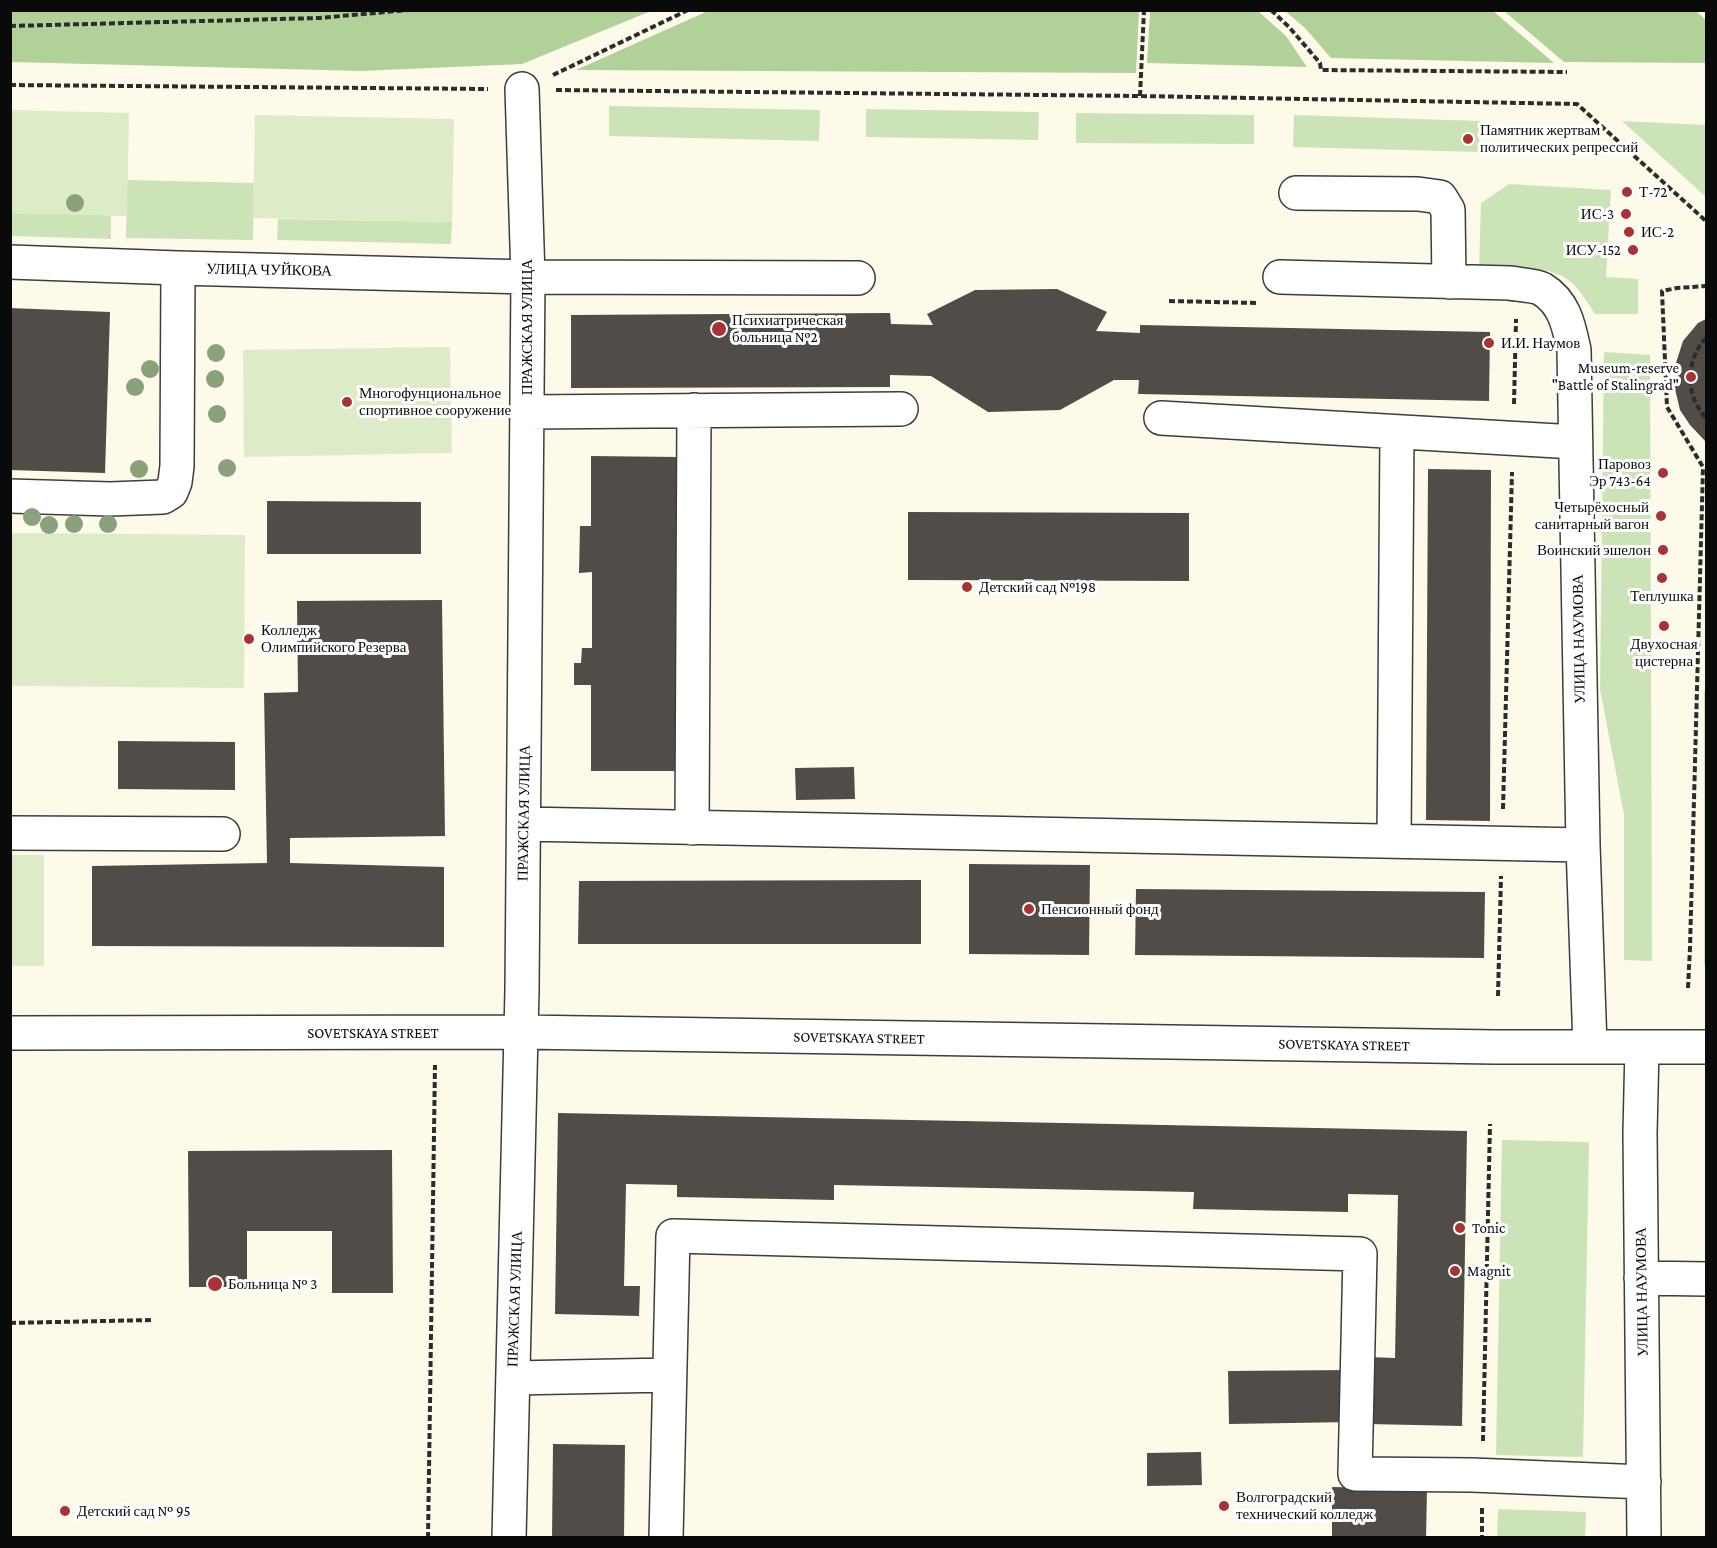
<!DOCTYPE html>
<meta charset="utf-8">
<style>
body{margin:0}
#map{position:relative;width:1717px;height:1548px;overflow:hidden;background:#fdfaea;font-family:"Crimson Pro",serif}
canvas{display:block}
.frame{position:absolute;inset:0;border:12px solid #0a0a0a;pointer-events:none}
</style>
<div id="map">
<canvas width="1717" height="1548"></canvas>
<div class="frame"></div>
</div>
<script>
const ctx = document.querySelector('canvas').getContext('2d');
ctx.lineJoin = 'round';
function fillPath(path, color) {
  ctx.fillStyle = color;
  ctx.fill(path, 'evenodd');
}
function trace(path, color, width, dash) {
  ctx.strokeStyle = color;
  ctx.lineWidth = width;
  ctx.lineCap = dash ? 'butt' : 'round';
  ctx.setLineDash(dash || []);
  ctx.stroke(path);
}
function write(font, color, halo, rows, align = 'center') {
  ctx.font = font + ' "Crimson Pro",serif';
  ctx.lineWidth = 6;
  ctx.setLineDash([]);
  ctx.textBaseline = 'middle';
  ctx.strokeStyle = halo;
  ctx.fillStyle = color;
  for (const [text, x, y, turn = 0] of rows) {
    ctx.save();
    ctx.translate(x, y);
    ctx.rotate((+turn || 0) * Math.PI / 180);
    ctx.textAlign = isNaN(turn) ? turn : align;
    if (halo) ctx.strokeText(text, 0, 0);
    ctx.fillText(text, 0, 0);
    ctx.restore();
  }
}
fillPath(new Path2D(`
 M609,106L820,110L819,141L609,136Z
 M866,109L1039,112L1038,140L866,137Z
 M1076,113L1254,115V144L1076,143Z
 M1294,115L1480,121L1479,152L1293,147Z
 M1622,121L1706,125V197Z
 M127,180L254,183L253,240L126,238Z
 M1509,184L1611,190L1606,277L1638,279V314H1595C1588,304 1581,291 1572,283C1550,262 1508,270 1479,271L1481,203Z
 M11,213L111,215V239L11,236Z
 M278,219L452,222L451,244L277,240Z
 M1604,352L1650,355L1652,961L1624,960V815L1600,689Z
 M1704,691H1706V966L1704,965Z
 M1502,1140L1589,1142L1583,1457L1496,1455Z
 M1498,1509L1586,1512L1585,1537H1497Z`), '#cce3b8');
fillPath(new Path2D(`
 M11,10H651V11L522,64L361,71L11,62Z
 M708,11H1139L1136,73L576,70Z
 M1258,11L1286,36L1307,67L1147,63L1150,11Z
 M1285,11H1493L1554,63L1331,58L1305,28Z
 M1504,11H1696L1706,20V63L1564,62Z`), '#b0d299');
fillPath(new Path2D(`
 M11,110L129,113L127,216L11,213Z
 M255,115L454,119L452,222L253,218Z
 M450,347L452,453L244,457L243,350Z
 M11,533L245,535L244,688L11,686Z
 M11,855H44V966H11Z`), '#deebc9');
fillPath(new Path2D(`
 M1057,289L1107,312L1096,331L1140,333V325L1490,332L1489,401L1138,394L1139,380H1114L1060,410L988,412L931,376L890,375V387L571,388V315L890,313L891,324L933,325L927,314L975,290Z
 M10,308L110,312L105,473L10,470L12,372H10Z
 M1706,319V442L1690,425L1680,410L1675,389V366L1683,341L1698,323Z
 M591,456L678,457L677,771H591V685H574V663H581L582,648H592V572L579,573L580,526H591Z
 M1428,469L1491,470L1490,821L1426,820Z
 M267,501L421,502V554H267Z
 M908,512L1189,513V581L908,580Z
 M442,600L445,836L290,838V863L444,867V947L92,946V866L267,863L264,693L298,692L297,601Z
 M118,741L235,742V790L118,789Z
 M854,767L855,799L796,800L795,768Z
 M969,864L1090,865L1089,955L969,954Z
 M921,880V944H578L579,881Z
 M1136,889L1485,892L1484,958L1135,955Z
 M558,1113L1467,1131L1462,1426L1368,1424L1369,1357L1395,1358L1398,1195L1348,1194V1212L1193,1209L1194,1192L834,1185V1200L677,1197V1185L626,1184L624,1286H640L639,1316L555,1314Z
 M392,1150L393,1293H332V1231H247V1287H189L188,1151Z
 M1351,1370L1352,1422L1229,1424L1228,1371Z
 M553,1444L625,1445L624,1538H552Z
 M1201,1452L1202,1485L1147,1486V1453Z
 M1332,1487L1427,1489L1426,1538H1332Z`), '#524c48');
const minor = new Path2D(`
 M1296,193L1418,194L1440,197L1448,210L1449,282
 M10,262L178,268L528,277L858,278
 M1280,277L1510,283C1520,285 1534,285 1542,289C1565,303 1569,327 1574,350L1583,845L1590,1046
 M527,412L901,409
 M1161,418L1575,442
 M10,496L110,499L163,497L171,492L175,482L177,466L178,268
 M524,824L1583,845
 M692,828L694,410
 M10,833L223,834
 M1394,841L1397,432
 M10,1033L522,1032L1495,1047H1706
 M1642,1047L1640,1133L1644,1538
 M1641,1278L1706,1279
 M513,1378L669,1375
 M509,1538L522,990L528,277L522,89
 M666,1538L673,1236L1360,1254L1355,1474L1472,1475L1644,1482`);
trace(minor, '#3d3d3d', 36);
trace(new Path2D(`
 M1271,10L1289,27L1320,63L1321,70L1567,72
 M10,26L319,18L408,10
 M553,75L688,10
 M10,85L488,89
 M556,90L1140,96L1577,104L1706,221
 M1140,96L1144,10
 M1169,301L1257,303
 M1706,338C1685,361 1685,395 1706,418
 M1514,404L1516,319
 M1503,809L1512,472
 M1688,988L1690,948L1703,467L1667,407L1662,291L1677,288L1706,286
 M1498,996L1501,876
 M10,1323L153,1320
 M1483,1441L1490,1124
 M1482,1508V1538
 M428,1538L435,1065`), '#2c2c2c', 4, [6, 3]);
trace(minor, '#fff', 33);
ctx.fillStyle = '#8aa27c';
for (const [x, y] of [
 [75,203],
 [216,353],
 [150,369],
 [215,379],
 [135,387],
 [217,414],
 [227,468],
 [139,469],
 [32,517],
 [74,524],
 [108,524],
 [49,525]
]) {
  ctx.beginPath();
  ctx.arc(x, y, 9, 0, 2 * Math.PI);
  ctx.fill();
}
for (const [x, y, r, color] of [
 [1468,139,6,"#ab3232"],
 [1627,192,6,"#ab3232"],
 [1626,214,6,"#ab3232"],
 [1629,232,6,"#ab3232"],
 [1633,250,6,"#ab3232"],
 [719,329,8,"#ab3232"],
 [1489,343,6,"#ab3232"],
 [1691,377,6,"#ab3232"],
 [347,402,6,"#ab3232"],
 [1663,473,6,"#ab3232"],
 [1661,516,6,"#ab3232"],
 [1663,550,6,"#ab3232"],
 [1662,578,6,"#ab3232"],
 [967,587,6,"#ab3232"],
 [1664,626,6,"#ab3232"],
 [249,639,6,"#ab3232"],
 [1029,909,6,"#ab3232"],
 [1460,1228,6,"#ab3232"],
 [1455,1271,6,"#ab3232"],
 [215,1284,8,"#ab3232"],
 [1224,1506,6,"#ab3232"],
 [65,1511,6,"#ab3232"]
]) {
  const dot = new Path2D();
  dot.arc(x, y, r, 0, 2 * Math.PI);
  ctx.fillStyle = color;
  ctx.fill(dot);
  trace(dot, '#fff', 2);
}
write('15px', '#0a0a0a', '#fff', [
 ["Памятник жертвам",1480,130],
 ["политических репрессий",1480,147],
 ["Т-72",1639,192],
 ["ИС-3",1614,214,"right"],
 ["ИС-2",1641,232],
 ["ИСУ-152",1621,250,"right"],
 ["Психиатрическая",732,320],
 ["больница №2",732,337],
 ["И.И. Наумов",1501,343],
 ["Museum-reserve",1679,368,"right"],
 ["\"Battle of Stalingrad\"",1679,385,"right"],
 ["Многофунциональное",359,393],
 ["спортивное сооружение",359,410],
 ["Паровоз",1651,464,"right"],
 ["Эр 743-64",1651,481,"right"],
 ["Четырёхосный",1649,507,"right"],
 ["санитарный вагон",1649,524,"right"],
 ["Воинский эшелон",1651,550,"right"],
 ["Детский сад №198",979,587],
 ["Теплушка",1662,596,"center"],
 ["Колледж",261,630],
 ["Олимпийского Резерва",261,647],
 ["Двухосная",1664,644,"center"],
 ["цистерна",1664,661,"center"],
 ["Пенсионный фонд",1041,909],
 ["Tonic",1472,1228],
 ["Magnit",1467,1271],
 ["Больница № 3",228,1284],
 ["Волгоградский",1236,1497],
 ["технический колледж",1236,1514],
 ["Детский сад № 95",77,1511]
], 'left');
write('15px', '#0a0a0a', '#fff', [
 ["УЛИЦА ЧУЙКОВА",269,270,1],
 ["ПРАЖСКАЯ УЛИЦА",527,327,-90],
 ["УЛИЦА НАУМОВА",1579,639,-91],
 ["ПРАЖСКАЯ УЛИЦА",524,813,-89],
 ["SOVETSKAYA STREET",373,1033],
 ["SOVETSKAYA STREET",859,1038,1],
 ["SOVETSKAYA STREET",1344,1045,1],
 ["УЛИЦА НАУМОВА",1642,1292,-91],
 ["ПРАЖСКАЯ УЛИЦА",515,1299,-88]
]);
</script>
